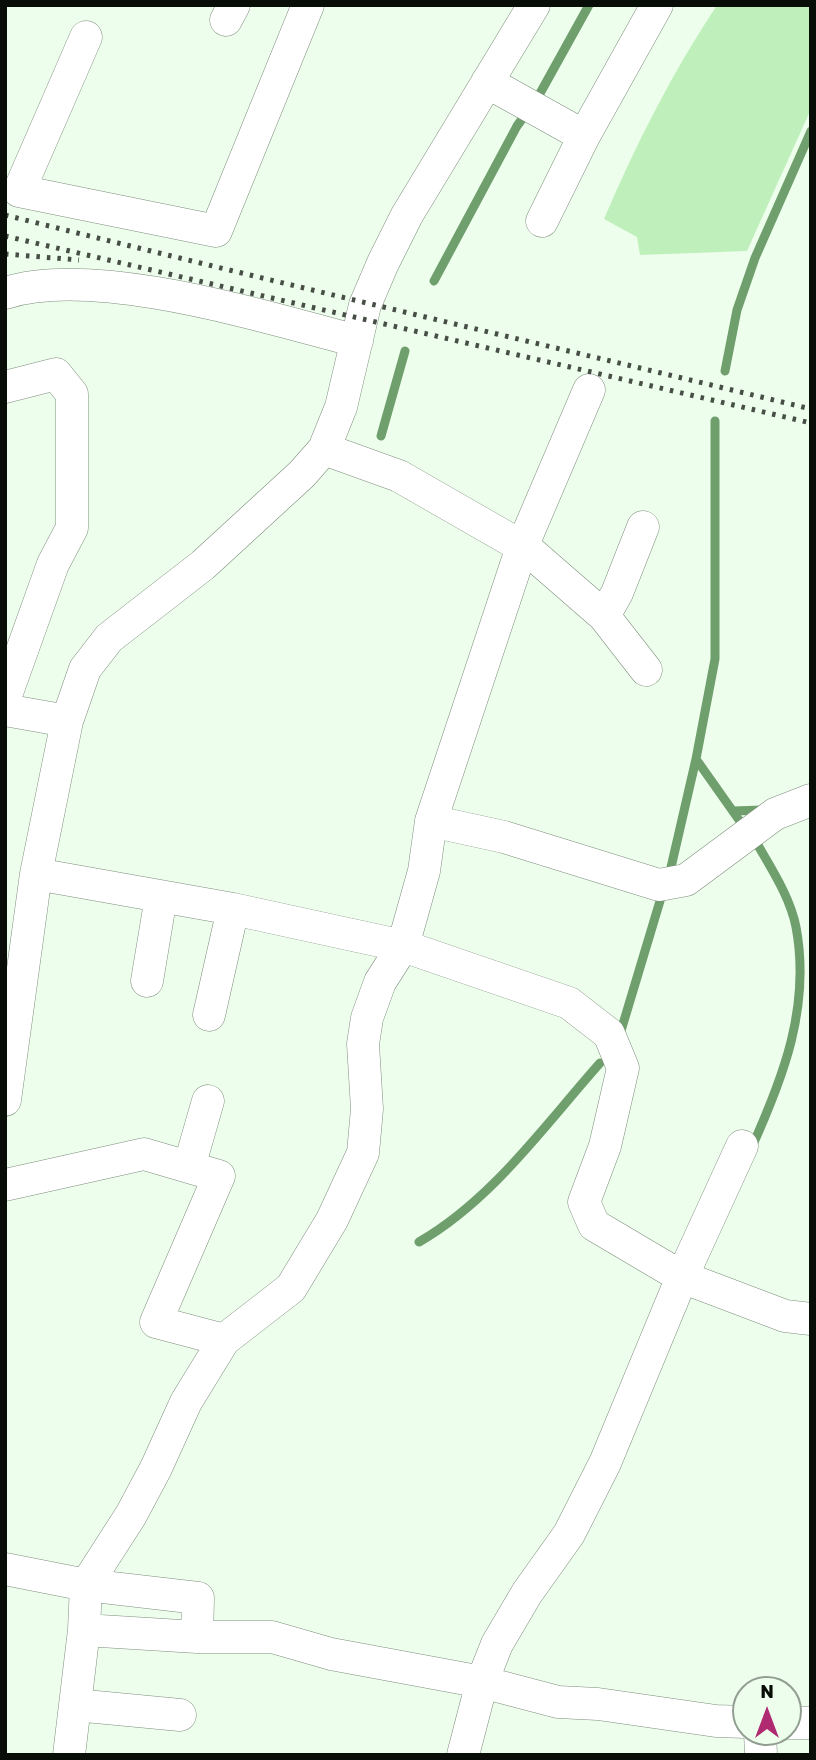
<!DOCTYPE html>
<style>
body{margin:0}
#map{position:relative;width:816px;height:1760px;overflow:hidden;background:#eefeed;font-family:Rubik,sans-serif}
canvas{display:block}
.frame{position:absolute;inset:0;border:7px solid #080d08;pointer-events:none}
.north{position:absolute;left:732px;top:1676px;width:70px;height:70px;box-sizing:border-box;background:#eefeed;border:2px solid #929e91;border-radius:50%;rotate:0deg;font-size:19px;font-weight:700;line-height:28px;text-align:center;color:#080d08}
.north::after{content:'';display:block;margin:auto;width:24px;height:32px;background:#af2a70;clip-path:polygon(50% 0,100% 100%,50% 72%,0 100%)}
</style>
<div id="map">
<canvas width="816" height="1760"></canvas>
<div class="frame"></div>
<div class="north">N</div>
</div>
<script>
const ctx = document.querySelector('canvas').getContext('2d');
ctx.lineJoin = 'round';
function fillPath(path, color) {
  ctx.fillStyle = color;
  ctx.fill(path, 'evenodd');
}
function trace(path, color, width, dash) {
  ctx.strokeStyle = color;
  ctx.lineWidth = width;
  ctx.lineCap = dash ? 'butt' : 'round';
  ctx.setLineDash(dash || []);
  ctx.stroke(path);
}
fillPath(new Path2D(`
 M717,5H811V109L747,251L640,255L637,237L604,219C636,144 672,73 717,5Z`), '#bff0bb');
trace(new Path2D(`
 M434,281L517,126L538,97L589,5
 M725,371L737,310L755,258L811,131
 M715,421V659L696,759L744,827
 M381,436L405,351
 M733,811L763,810
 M669,876L696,759
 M620,1034L660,901
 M751,1149C783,1078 811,1007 796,927C790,896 770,867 755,840
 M419,1242C492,1200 544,1126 600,1063`), '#6f9f6d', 9);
const minor = new Path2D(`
 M226,20L234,5
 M86,37L19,191L216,231L308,5
 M487,82L584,136
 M542,221L584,136L657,5
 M5,293C95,264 264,317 357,341
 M5,387L56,374L72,394V528L53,564L5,698
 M324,449L399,476L528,550L604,616L646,670
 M604,616L617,593L643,527
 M5,710L67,721
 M431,821L504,837L659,885L686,880L775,814L811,800
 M36,874L233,909L403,946L569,1003L609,1034L623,1068L605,1146L584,1202L594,1225L682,1277L785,1316L811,1319
 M147,981L161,897
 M209,1015L233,909
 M5,1100L36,874L67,721L85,669L109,638L203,565L302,474L324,449L341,407L365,305L383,263L407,215L534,5
 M189,1167L208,1101
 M5,1185L144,1154L219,1176L156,1322L224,1340
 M5,1569L86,1585L198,1598L197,1637
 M84,1630L197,1637H272L331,1654L482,1682L558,1702L598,1704L716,1721L746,1722
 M75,1705L180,1715
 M788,1723H811
 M760,1732L761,1755
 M69,1755L84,1630L86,1585L131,1515L156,1468L186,1402L224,1340L291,1288L332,1220L363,1153L367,1109L363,1044L367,1018L380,982L403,946L424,871L431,821L522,547L589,390
 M463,1755L482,1682L497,1644L527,1593L569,1534L605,1463L682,1277L742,1146`);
trace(minor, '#7e8d7d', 33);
trace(minor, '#fff', 32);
trace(new Path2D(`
 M5,215C273,282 542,344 811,409
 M5,236L811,423
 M5,254L79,260`), '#464e45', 5, [3.5, 7]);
</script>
